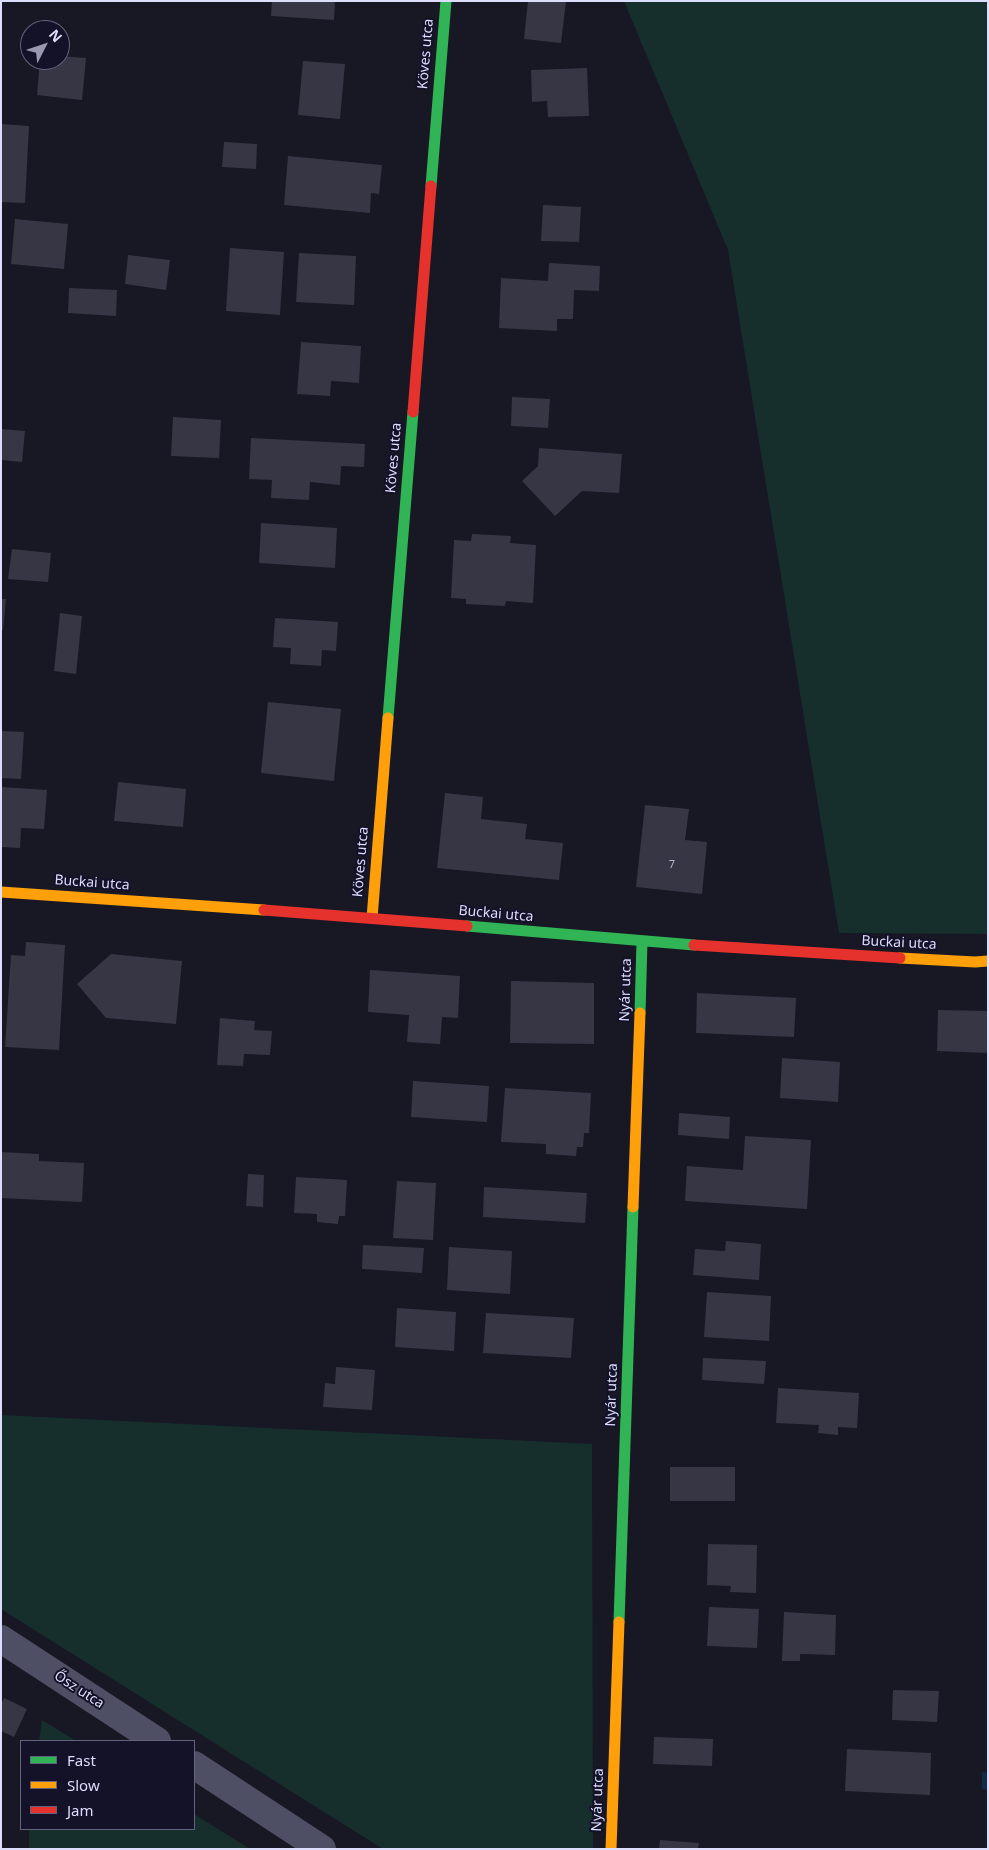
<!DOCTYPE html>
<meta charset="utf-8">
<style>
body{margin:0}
#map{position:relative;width:989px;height:1850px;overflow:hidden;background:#181724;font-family:"Noto Sans",sans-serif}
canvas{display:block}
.frame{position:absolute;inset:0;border:2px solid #ddddfd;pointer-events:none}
.legend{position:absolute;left:20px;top:1740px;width:175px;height:90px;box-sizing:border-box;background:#141229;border:1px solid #64637e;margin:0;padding:6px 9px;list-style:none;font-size:15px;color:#ddddfd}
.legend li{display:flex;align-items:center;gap:10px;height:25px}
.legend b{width:25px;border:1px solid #64637e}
.north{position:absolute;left:20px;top:20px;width:50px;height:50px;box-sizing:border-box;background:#141229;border:1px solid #64637e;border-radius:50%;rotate:49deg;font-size:14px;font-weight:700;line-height:20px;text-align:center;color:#ddddfd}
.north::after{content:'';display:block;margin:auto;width:18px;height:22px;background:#9898b1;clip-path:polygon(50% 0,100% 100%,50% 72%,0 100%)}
</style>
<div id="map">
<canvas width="989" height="1850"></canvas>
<div class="frame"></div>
<ul class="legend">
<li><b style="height:6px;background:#30b455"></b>Fast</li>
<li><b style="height:6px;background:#ff9f0a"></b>Slow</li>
<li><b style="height:6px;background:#e5322d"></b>Jam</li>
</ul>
<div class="north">N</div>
</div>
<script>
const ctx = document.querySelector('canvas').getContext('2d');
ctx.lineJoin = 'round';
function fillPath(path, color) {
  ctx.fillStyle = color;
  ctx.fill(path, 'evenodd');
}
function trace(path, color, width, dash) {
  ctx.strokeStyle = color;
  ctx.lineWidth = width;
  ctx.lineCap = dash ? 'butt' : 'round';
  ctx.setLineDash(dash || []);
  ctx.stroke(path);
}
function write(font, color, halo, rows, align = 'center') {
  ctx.font = font + ' "Noto Sans",sans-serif';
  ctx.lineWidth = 4;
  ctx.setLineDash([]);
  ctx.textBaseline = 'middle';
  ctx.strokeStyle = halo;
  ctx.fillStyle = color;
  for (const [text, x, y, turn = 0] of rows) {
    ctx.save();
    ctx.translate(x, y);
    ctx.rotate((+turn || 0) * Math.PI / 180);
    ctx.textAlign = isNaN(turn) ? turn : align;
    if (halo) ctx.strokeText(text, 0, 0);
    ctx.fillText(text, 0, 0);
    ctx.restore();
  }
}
fillPath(new Path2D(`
 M624,1H988V934L839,933L728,250Z
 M1,1415L592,1444L593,1849H383L1,1609Z
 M42,1720L76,1741H39Z
 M194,1814L250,1849H29V1829H194Z`), '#162f2d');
fillPath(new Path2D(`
 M982,1772L988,1773V1790L982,1789Z`), '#122a47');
fillPath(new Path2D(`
 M272,1H335L334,20L271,16Z
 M528,1H566L561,43L524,39Z
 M60,56L86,58L82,100L37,95L40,60H60Z
 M303,61L345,64L340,119L298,115Z
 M587,68L589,116L548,117L547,101L532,102L531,70Z
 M1,124L29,126L25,203L1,202Z
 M224,142L257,144L256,169L222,167Z
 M288,156L382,165L379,194L371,193L370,213L284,205Z
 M543,205L581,207L579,242L541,241Z
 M15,219L68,224L64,269L11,264Z
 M230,248L284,252L280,315L226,311Z
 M299,253L356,256L354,305L296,302Z
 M128,255L170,260L166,290L125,284Z
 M549,263L600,266L599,291L574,290L573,319H557V331L499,328L501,278L548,281Z
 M69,288L117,290L116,316L68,313Z
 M301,342L361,346L359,383L331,381L330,396L297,394Z
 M512,397L550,399L548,428L511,426Z
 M173,417L221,420L219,458L171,456Z
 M1,429L25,431L22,462L1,460Z
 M251,438L365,444L364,467L341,466L340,485L310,482L309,500L271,498L272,480L249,479Z
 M539,448L622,454L619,493L582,491L555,516L522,481L538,466Z
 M261,523L337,528L335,568L259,563Z
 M472,534L511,536L510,543L536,545L533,603L506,601L505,606L466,604V599L451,598L454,540L471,541Z
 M12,549L51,553L48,582L8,579Z
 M1,599H6L3,630H1Z
 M60,613L82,616L76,674L54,671Z
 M275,618L338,622L336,651L322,650L321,666L290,664L291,648L273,647Z
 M268,702L341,709L334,781L261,773Z
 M1,731L24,732L21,779L1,778Z
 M118,782L186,789L183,827L114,821Z
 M1,787L47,790L44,829L21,828L20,848L1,847Z
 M445,793L483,797L481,819L527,824L525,839L563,843L559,880L437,868Z
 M645,805L689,809L685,840L707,842L702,894L636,887Z
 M26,942L65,945L59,1050L5,1047L11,955L25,956Z
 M111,954L182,961L176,1024L106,1018L77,984Z
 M370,970L460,976L458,1018L442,1017L440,1044L407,1042L409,1015L368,1012Z
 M511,981L594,983V1044L510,1043Z
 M697,993L796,998L794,1037L696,1033Z
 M938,1010L988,1011V1053L937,1051Z
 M220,1018L255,1021L254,1030L272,1031L270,1055L244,1054L243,1066L217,1065Z
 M782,1058L840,1062L838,1102L780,1098Z
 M413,1081L489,1086L487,1122L411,1117Z
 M505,1088L591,1093L589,1133H584L583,1147H577L576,1156L546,1154V1144L501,1142Z
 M679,1113L730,1117L729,1139L678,1135Z
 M745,1136L811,1140L807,1209L685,1201L687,1166L743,1170Z
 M1,1152L39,1154V1161L84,1163L82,1202L1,1198Z
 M248,1174L264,1175L263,1207L246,1206Z
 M296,1177L347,1180L345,1216H339L338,1224L317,1222V1214L294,1213Z
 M397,1181L436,1183L433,1240L393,1238Z
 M484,1187L587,1193L585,1223L483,1217Z
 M726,1241L761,1244L759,1280L693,1275L695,1249L725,1251Z
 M363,1245L424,1248L422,1273L362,1269Z
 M449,1247L512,1251L510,1294L447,1290Z
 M707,1292L771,1296L769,1341L704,1337Z
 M397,1308L456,1312L454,1351L395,1347Z
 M486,1313L574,1318L571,1358L483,1353Z
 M703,1358L766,1361L764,1384L702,1380Z
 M336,1367L375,1370L372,1410L323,1407L325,1383L335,1384Z
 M778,1388L859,1393L857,1428L838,1427V1435L818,1433L819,1425L776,1423Z
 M670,1467H735V1501H670Z
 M708,1544L757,1545L756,1593L730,1592L731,1586L707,1585Z
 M709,1607L759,1609L757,1648L707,1646Z
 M784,1612L836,1615L835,1655L800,1654V1661H782Z
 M893,1690L939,1691L937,1722L892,1720Z
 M4,1698L27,1709L14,1737L1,1731V1704Z
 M654,1737L713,1739L712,1766L653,1764Z
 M847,1749L931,1753L930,1795L845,1791Z
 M660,1840L699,1843L698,1849H659Z`), '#363645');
trace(new Path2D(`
 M1,1639L157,1741
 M194,1765L322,1849`), '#4e4f64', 28);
trace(new Path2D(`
 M431,186L446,1
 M388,718L413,412
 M467,926L694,945
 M640,1013L642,942
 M619,1622L633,1207`), '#30b455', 11);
trace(new Path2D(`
 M1,892L264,910
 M372,918L388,718
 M900,958L975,962L988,961
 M633,1207L640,1013
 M611,1849L619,1622`), '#ff9f0a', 11);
trace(new Path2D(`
 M413,412L431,186
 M264,910L467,926
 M694,945L900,958`), '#e5322d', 11);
write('11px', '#b3b3cf', null, [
 ["7",672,865]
]);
write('14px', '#ddddfd', '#141229', [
 ["Köves utca",426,54,-85],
 ["Köves utca",394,458,-85],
 ["Köves utca",361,862,-85],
 ["Buckai utca",92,883,4],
 ["Buckai utca",496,914,5],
 ["Buckai utca",899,943,3],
 ["Nyár utca",626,990,-88],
 ["Nyár utca",612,1395,-88],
 ["Ősz utca",79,1690,33],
 ["Nyár utca",598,1800,-88]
]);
</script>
